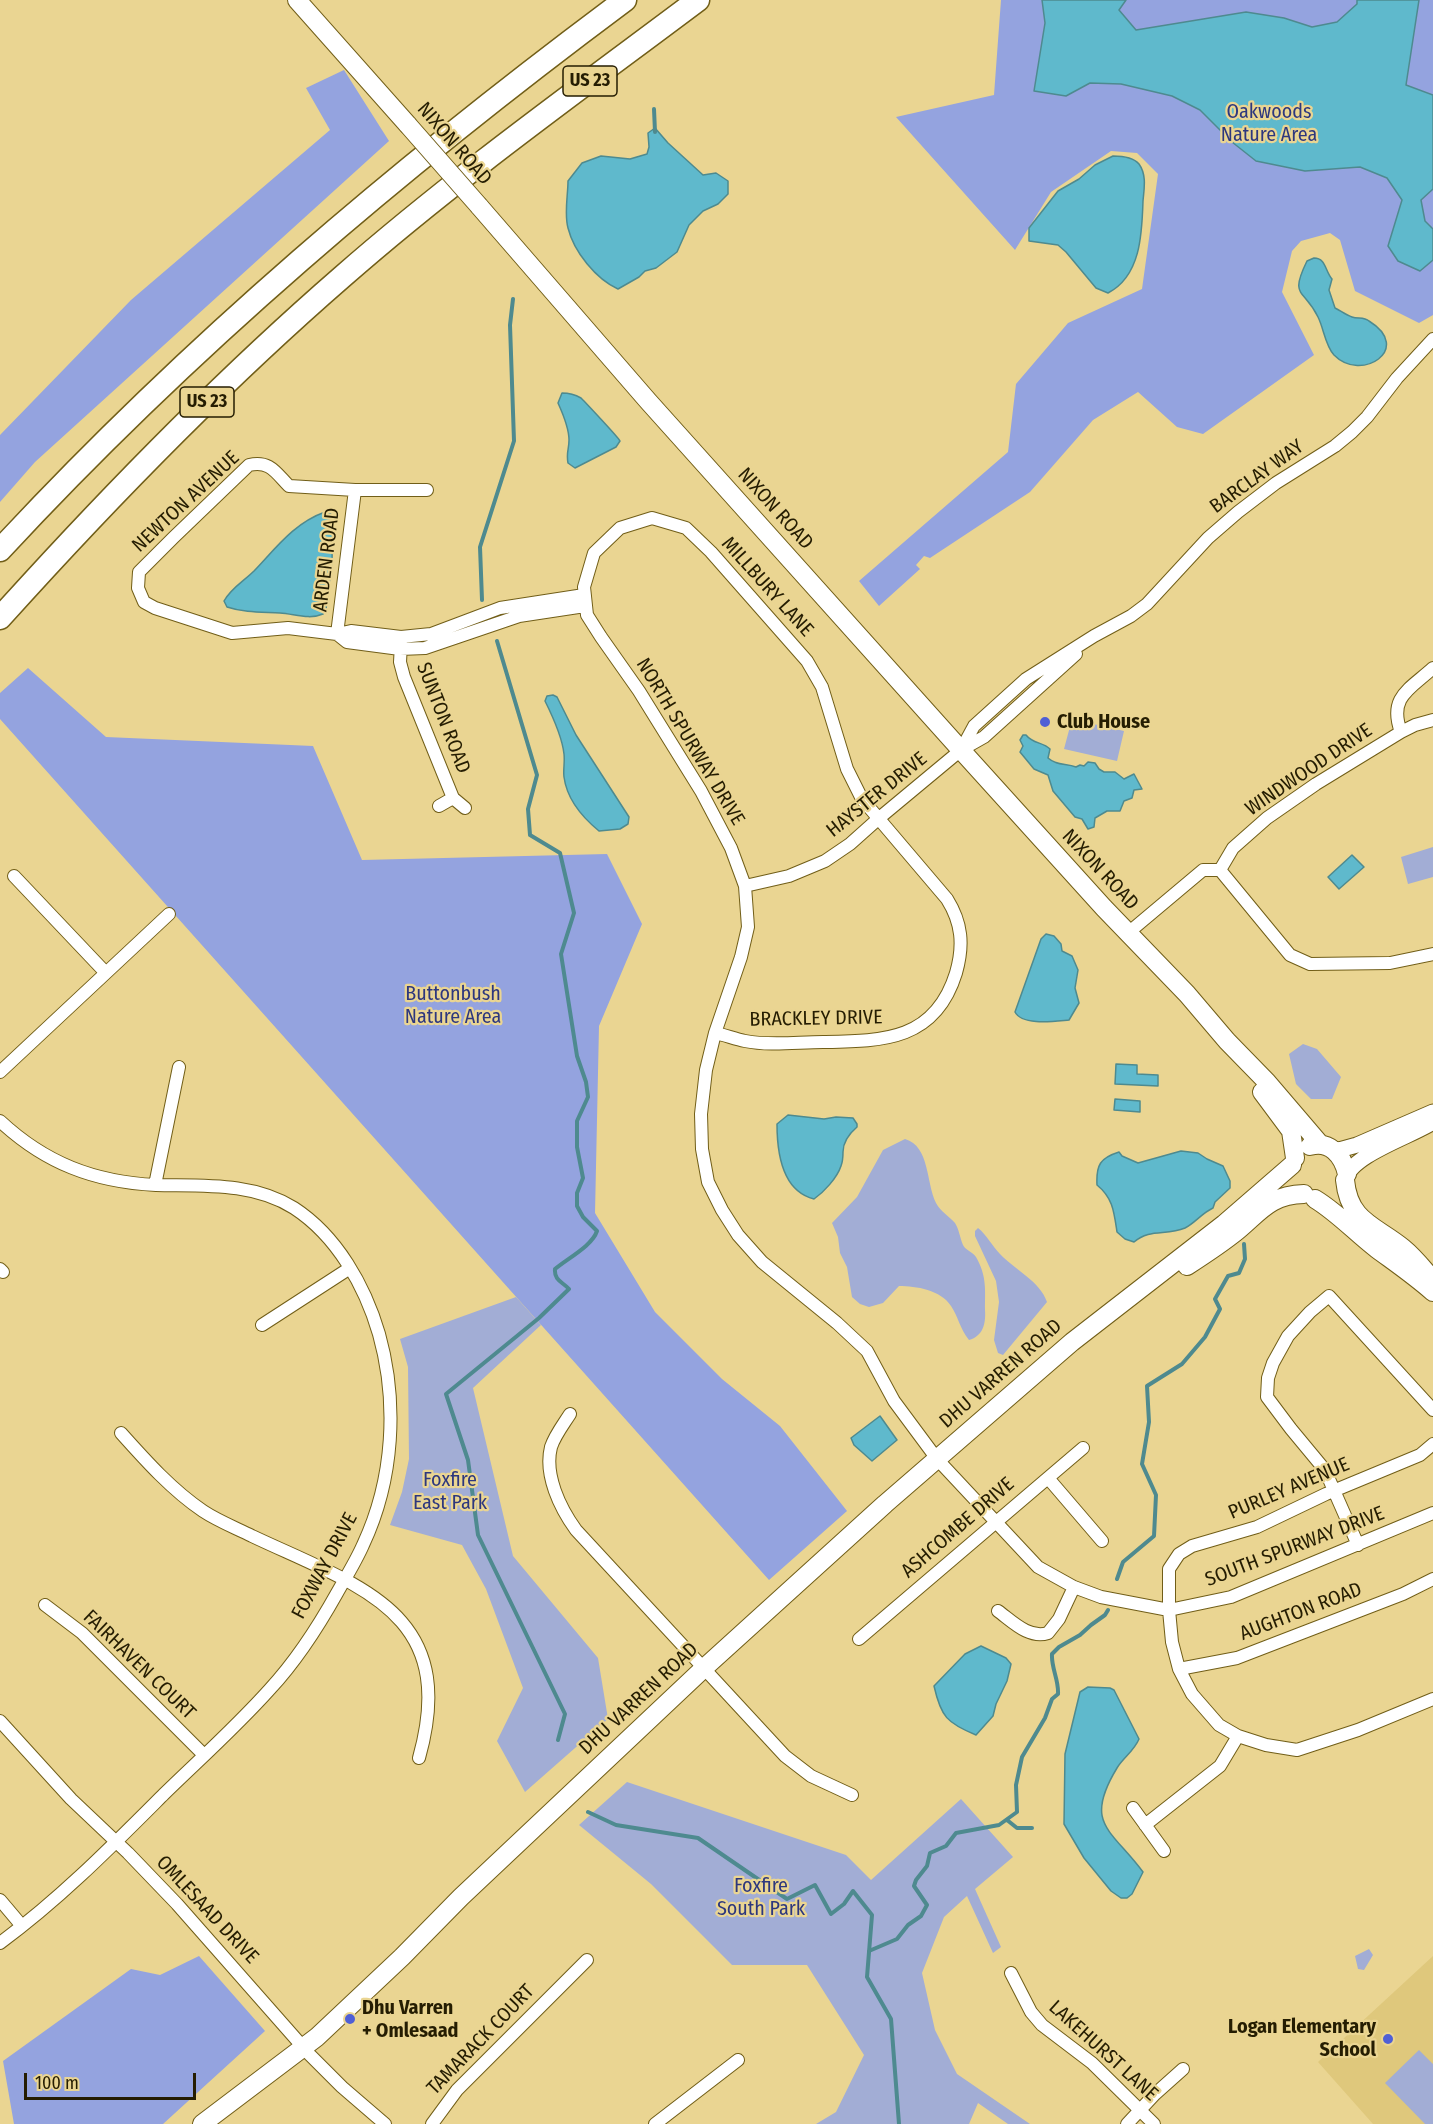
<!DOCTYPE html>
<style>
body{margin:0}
#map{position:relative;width:1433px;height:2124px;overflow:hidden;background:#ead592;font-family:"Fira Sans Condensed",sans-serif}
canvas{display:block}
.scale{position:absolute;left:24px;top:2073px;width:172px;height:27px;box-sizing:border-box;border:3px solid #251d02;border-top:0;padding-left:8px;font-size:18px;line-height:21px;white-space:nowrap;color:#251d02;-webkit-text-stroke:4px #ead592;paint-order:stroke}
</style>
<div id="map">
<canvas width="1433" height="2124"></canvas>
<div class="scale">100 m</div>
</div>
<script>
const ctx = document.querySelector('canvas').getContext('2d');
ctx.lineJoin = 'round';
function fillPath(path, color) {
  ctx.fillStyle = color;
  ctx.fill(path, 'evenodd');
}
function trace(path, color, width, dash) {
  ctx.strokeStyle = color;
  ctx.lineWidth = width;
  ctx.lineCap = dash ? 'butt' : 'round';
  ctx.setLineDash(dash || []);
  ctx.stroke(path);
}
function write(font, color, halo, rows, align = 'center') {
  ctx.font = font + ' "Fira Sans Condensed",sans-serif';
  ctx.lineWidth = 4.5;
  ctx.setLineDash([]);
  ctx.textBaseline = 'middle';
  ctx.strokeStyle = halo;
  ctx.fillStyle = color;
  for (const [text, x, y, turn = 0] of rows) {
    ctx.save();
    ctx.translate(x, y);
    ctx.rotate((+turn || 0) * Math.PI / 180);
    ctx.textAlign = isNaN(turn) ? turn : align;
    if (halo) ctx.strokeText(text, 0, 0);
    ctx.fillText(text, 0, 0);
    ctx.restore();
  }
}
fillPath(new Path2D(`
 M1433,1956V2124H1373L1318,2062Z`), '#dfc87c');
fillPath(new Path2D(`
 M1072,719L1124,731L1117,761L1064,749Z
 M1433,847V877L1408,884L1401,857Z
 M1303,1044L1317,1049L1341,1077L1332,1099H1311L1296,1084L1289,1054Z
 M905,1139C930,1146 926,1183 936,1203C941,1212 949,1216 955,1223C959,1229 960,1238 963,1245C966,1251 972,1251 976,1257C987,1276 985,1290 985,1310C986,1324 983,1336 969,1340C960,1329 958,1316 951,1306C941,1290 916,1286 899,1286L883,1303L869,1307L860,1304L852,1297L847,1267L840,1253L838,1237L832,1223L857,1197L883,1150Z
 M978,1228C987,1235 992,1246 1000,1254C1015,1270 1040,1281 1047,1302L1003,1355L998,1353L994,1340L999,1302L996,1281L975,1236V1231Z
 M516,1297L541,1325L473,1388L513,1556L598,1658L608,1719L525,1792L497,1741L523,1688L486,1589L462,1545L390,1525L402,1492L409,1459L408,1367L400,1339Z
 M627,1782L846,1855L871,1880L961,1799L1013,1857L975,1889L1001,1947L993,1953L967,1896L944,1917L922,1973L935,2030L957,2074L1030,2124H1008L978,2103L969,2124H816L836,2112L864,2055L807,1965H732L651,1884L579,1825Z
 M1369,1949L1373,1955L1364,1970L1358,1969L1355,1956Z
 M1419,2050L1433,2064V2124H1425L1385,2083Z`), '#a2add5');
fillPath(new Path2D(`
 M1001,0H1433V315L1419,323L1355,291L1340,240L1330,233L1301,241L1292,251L1282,292L1314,355L1203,434L1177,427L1138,392L1093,420L1030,492L930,558L924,556L916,565L920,569L879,606L859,581L1008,452L1016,384L1068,323L1142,289L1158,174L1137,153L1111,151L1051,192L1015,250L896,117L994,95Z
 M344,70L389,141L35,462L0,502V435L131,300L330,130L306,88Z
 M28,668L106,737L313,746L362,860L607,854L642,924L599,1026L595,1213L655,1312L722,1379L780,1426L847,1511L769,1580L0,719V693Z
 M199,1956L265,2031L163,2124H14L3,2061L131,1969L160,1975Z`), '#94a3df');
const water = new Path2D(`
 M1042,0H1126L1119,10L1136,30L1246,12L1284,18L1312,27L1337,22L1357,4V0H1419L1406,85L1433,95V189L1421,200L1425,221L1433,229V260L1420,271L1398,261L1388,246L1402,200L1387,178L1360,167L1305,171L1256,161L1232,142L1200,110L1172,96L1121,84L1090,83L1066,96L1034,91L1045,23Z
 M655,128L668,143L703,175L716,173L728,181V194L718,204L703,211L689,225L677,252L656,268L645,271L639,277L618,289C596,279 574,252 568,228C564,214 568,195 568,181L582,163L601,156L630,159L647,154L649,147L648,133Z
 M1113,156C1122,156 1133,157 1139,164C1147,175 1144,189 1143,201C1142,233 1141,276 1108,293L1096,288L1066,252L1058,245L1029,241V228L1058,191L1079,179L1095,165Z
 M1314,258C1326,258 1325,271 1332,279L1329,290L1335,308C1341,311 1346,315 1352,317C1358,319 1364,317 1369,321C1414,349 1361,383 1334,355C1325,345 1324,329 1318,317C1304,288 1289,298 1307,261Z
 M562,393C570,393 574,394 581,398C585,402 618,437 620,441L616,447L575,468L568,463C566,452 569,450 569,440C569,428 563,414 558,403Z
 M325,512L330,513L333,518L332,561L326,609L323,614C309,620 295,614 280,613C262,612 245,613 227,607L224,601C231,588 244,581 254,571C276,548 294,523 325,512Z
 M553,695L557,697L576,735L629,817L628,824L620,829L599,831C582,817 567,800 564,777C563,770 565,762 564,754C562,736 553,717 545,701L547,696Z
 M1023,735H1026C1033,744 1043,742 1050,749L1048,758C1057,766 1066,763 1076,767L1080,765L1084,766L1088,762L1095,763L1099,769L1104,772H1115L1124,779L1134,774L1142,789L1134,790L1132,798L1124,801L1120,811H1107L1095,818L1094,827L1088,829L1082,819L1075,817L1053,791L1048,775L1034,769L1020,752L1023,746L1020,740Z
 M1352,855L1364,867L1339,889L1328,877Z
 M1046,934L1054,936L1061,944L1062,951L1072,956L1078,970L1075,988L1079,1003L1069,1020C1056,1021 1022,1026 1015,1012L1041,939Z
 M1116,1064L1137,1065V1074L1158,1075V1086L1115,1084Z
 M1115,1099L1140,1101V1112L1114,1110Z
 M788,1115L824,1119L836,1117L853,1118L857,1124V1127C850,1133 843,1142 843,1152C843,1157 843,1161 841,1166C837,1178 824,1192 814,1199C782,1191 777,1151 777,1124Z
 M1181,1151L1198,1153L1207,1159L1223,1166L1230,1181V1188L1215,1202L1213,1208C1202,1213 1195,1223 1185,1228C1166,1236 1150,1228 1134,1242L1125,1239L1117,1232C1114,1212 1113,1198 1097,1185C1096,1165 1100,1158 1119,1152L1122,1156L1138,1163Z
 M880,1416L897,1440L872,1461L854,1445L851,1438Z
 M981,1646L1006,1658L1011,1664L1007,1681L996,1704L993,1716L976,1735C947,1723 941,1717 934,1686L965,1654Z
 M1088,1687L1110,1688L1114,1690L1139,1739C1134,1751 1123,1758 1117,1768C1083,1824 1111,1829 1143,1872L1132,1894L1127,1898H1121L1111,1891L1084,1858L1064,1824L1065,1754L1080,1692Z`);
fillPath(water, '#5fb9cc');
trace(water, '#4e8a8f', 1.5);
trace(new Path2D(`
 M654,109L655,132
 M482,600L480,547L514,441L510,325L513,299
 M497,641L537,775L528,809L530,835L560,853L574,913L561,954L577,1056L586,1082L588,1097L577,1121V1147L583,1178L577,1193V1206L583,1217L597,1231C592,1246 568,1258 555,1269C554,1281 563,1282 569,1289L539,1318L446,1394L468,1460L478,1535L565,1714L558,1740
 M1117,1579L1123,1562L1154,1536L1156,1495L1142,1464L1149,1422L1147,1386L1182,1364L1205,1337L1220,1309L1215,1299L1228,1276L1239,1273L1245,1259L1244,1244
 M588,1812L616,1825L698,1838L787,1899L815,1885L831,1914L844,1904L853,1891L872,1915L867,1977L891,2019L899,2124
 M1007,1820L1017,1828H1032
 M869,1951L897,1939L908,1925L921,1916L927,1905L914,1886L916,1880L927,1866L930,1853L946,1846L956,1833L999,1825L1017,1812L1016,1785L1022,1757L1045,1718L1052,1699L1058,1694C1059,1680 1051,1668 1052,1654L1059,1647L1080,1635L1091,1625L1105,1615L1108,1610`), '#4e8a8f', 4);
const minor = new Path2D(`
 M427,490H355L289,486C276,473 270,460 249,465L174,537L139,572L138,588L144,602L155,608L232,633L288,628L337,634L351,631L401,637L431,634L500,608L584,595
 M337,634L347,642L400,649L425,648L519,616L585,606
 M337,634L355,490
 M401,644L400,662L404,677L453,798L465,808
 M1401,732C1388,697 1410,689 1433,668
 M961,750L974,726L1026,679L1094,636L1131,616L1147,604L1208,538L1238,512L1276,483L1335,446L1352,432L1367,417L1397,378L1433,339
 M439,806L453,798
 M1220,870L1290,955L1310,964L1390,963L1433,954
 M14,876L105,972
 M745,886L789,876L825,861L850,844L878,819L961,750L984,737L1076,654
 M1128,933L1203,870H1220L1233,848L1267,818L1316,784L1401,732L1415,725L1433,720
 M715,1033C725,1035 735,1039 745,1041C770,1046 798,1042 823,1042C883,1041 935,1041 956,973C964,945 962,923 947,899L862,799L847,769L822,687L807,661L711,552L686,528L652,518L620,528L594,553L584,587L587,615L601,637L639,691L701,791L731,848L745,886L748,927L741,957L715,1033L706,1070L701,1114L702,1149L708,1182L722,1210L738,1235L762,1262L837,1323L867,1351L894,1401L937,1459L1038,1567L1074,1587L1101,1597L1169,1610L1231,1597L1433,1513
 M0,1072L169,914
 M0,1121C45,1163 94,1182 156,1185C203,1186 253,1182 294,1208C337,1236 365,1286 379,1334C398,1402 394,1479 363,1545C356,1561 346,1577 337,1593C318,1627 296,1661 270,1689C237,1726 200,1759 164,1794C112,1846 60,1899 0,1943
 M155,1185L179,1067
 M0,1269L3,1272
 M262,1325L350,1268
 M570,1414C563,1425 555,1435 551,1447C544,1475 560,1508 576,1530L785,1756L811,1776L852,1795
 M121,1433C146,1461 172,1490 203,1511C218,1521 236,1528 252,1536C360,1587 460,1612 419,1758
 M1433,1444L1420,1455L1326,1494L1257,1527L1192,1546L1179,1554L1169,1569V1610L1172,1642L1179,1669L1192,1694L1219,1725L1238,1736L1266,1745L1297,1750L1358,1730L1433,1699
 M1048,1478L1102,1541
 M1358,1545L1325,1470L1291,1429L1267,1397L1268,1378L1273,1363L1288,1336L1310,1312L1329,1296L1433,1410
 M45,1605L82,1633L204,1755
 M998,1611C1013,1622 1029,1639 1048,1633L1059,1619L1074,1587
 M859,1639L1083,1448
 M1179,1669L1237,1658L1403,1594L1433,1579
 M0,1721L71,1799L128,1853L177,1904L310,2055L342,2087L385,2124
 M1133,1808L1164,1851
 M1145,1825L1220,1766L1238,1736
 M0,1900L22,1926
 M1011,1973L1031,2012L1042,2025L1092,2063L1154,2124
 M432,2124L457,2090L587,1960
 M655,2124L738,2060
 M1127,2124L1155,2094L1183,2069`);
const tertiary = new Path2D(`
 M1330,1148L1339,1150L1357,1145L1433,1112
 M1345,1180C1350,1155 1412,1136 1433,1122`);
const secondary = new Path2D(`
 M297,0L408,125
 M479,206L648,401L961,750L1104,908L1187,994L1227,1041L1267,1082L1320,1144
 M1262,1092L1291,1131L1295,1158
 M1310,1146C1330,1140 1343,1156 1347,1174
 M1345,1180C1349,1222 1375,1225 1403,1248C1414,1257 1423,1268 1432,1279
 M1315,1199C1338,1213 1356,1233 1377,1249C1396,1263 1415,1276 1433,1292
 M1187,1266C1204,1255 1221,1244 1237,1231C1261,1211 1270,1195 1304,1194
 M202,2124L317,2037L402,1957L461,1897L703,1669L885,1504L1072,1342L1224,1224L1292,1165`);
const motorway = new Path2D(`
 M0,550C189,346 402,166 625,0
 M0,618C108,498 220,383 342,277C455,178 578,90 698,0`);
trace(minor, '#715e18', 14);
trace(tertiary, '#715e18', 17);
trace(secondary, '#715e18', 20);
trace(motorway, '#715e18', 25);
trace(minor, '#fff', 12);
trace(tertiary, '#fff', 15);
trace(secondary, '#fff', 18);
trace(motorway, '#fff', 22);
const secondaryBridge = new Path2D(`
 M408,125L479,206`);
trace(secondaryBridge, '#715e18', 20, []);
trace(secondaryBridge, '#fff', 18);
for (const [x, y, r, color] of [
 [1045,722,6,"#4f5fd5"],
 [350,2019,6,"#4f5fd5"],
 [1388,2039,6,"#4f5fd5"]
]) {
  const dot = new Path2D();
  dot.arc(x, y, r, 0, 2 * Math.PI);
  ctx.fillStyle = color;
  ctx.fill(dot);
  trace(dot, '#ead592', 2);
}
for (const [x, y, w] of [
 [590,81,54],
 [207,402,54]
]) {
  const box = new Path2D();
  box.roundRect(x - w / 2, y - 15, w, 30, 4.5);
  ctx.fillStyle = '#ead592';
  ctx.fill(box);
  trace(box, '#251d02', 1.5);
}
write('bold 18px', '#251d02', null, [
 ["US 23",590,81],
 ["US 23",207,402]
]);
write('20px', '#2d377e', '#ead592', [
 ["Oakwoods",1269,112],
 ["Nature Area",1269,135],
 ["Buttonbush",453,994],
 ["Nature Area",453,1017],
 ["Foxfire",450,1480],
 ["East Park",450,1503],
 ["Foxfire",761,1886],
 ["South Park",761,1909]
]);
write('20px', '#251d02', '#ead592', [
 ["NIXON ROAD",454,144,49],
 ["BARCLAY WAY",1257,477,-36],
 ["NEWTON AVENUE",186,502,-43],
 ["NIXON ROAD",775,509,48],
 ["ARDEN ROAD",327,560,-83],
 ["MILLBURY LANE",767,587,48],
 ["SUNTON ROAD",443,718,69],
 ["NORTH SPURWAY DRIVE",690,742,59],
 ["WINDWOOD DRIVE",1309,770,-34],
 ["HAYSTER DRIVE",877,795,-39],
 ["NIXON ROAD",1100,870,47],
 ["BRACKLEY DRIVE",816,1019,-1],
 ["DHU VARREN ROAD",1001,1374,-41],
 ["PURLEY AVENUE",1289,1489,-23],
 ["ASHCOMBE DRIVE",958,1528,-41],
 ["SOUTH SPURWAY DRIVE",1295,1547,-21],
 ["FOXWAY DRIVE",325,1566,-62],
 ["AUGHTON ROAD",1301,1612,-21],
 ["FAIRHAVEN COURT",139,1665,44],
 ["DHU VARREN ROAD",639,1699,-43],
 ["OMLESAAD DRIVE",207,1910,47],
 ["TAMARACK COURT",481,2040,-46],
 ["LAKEHURST LANE",1103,2051,42]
]);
write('bold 20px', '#251d02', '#ead592', [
 ["Club House",1057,722],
 ["Dhu Varren",362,2008],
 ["+ Omlesaad",362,2031],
 ["Logan Elementary",1376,2027,"right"],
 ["School",1376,2050,"right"]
], 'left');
</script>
